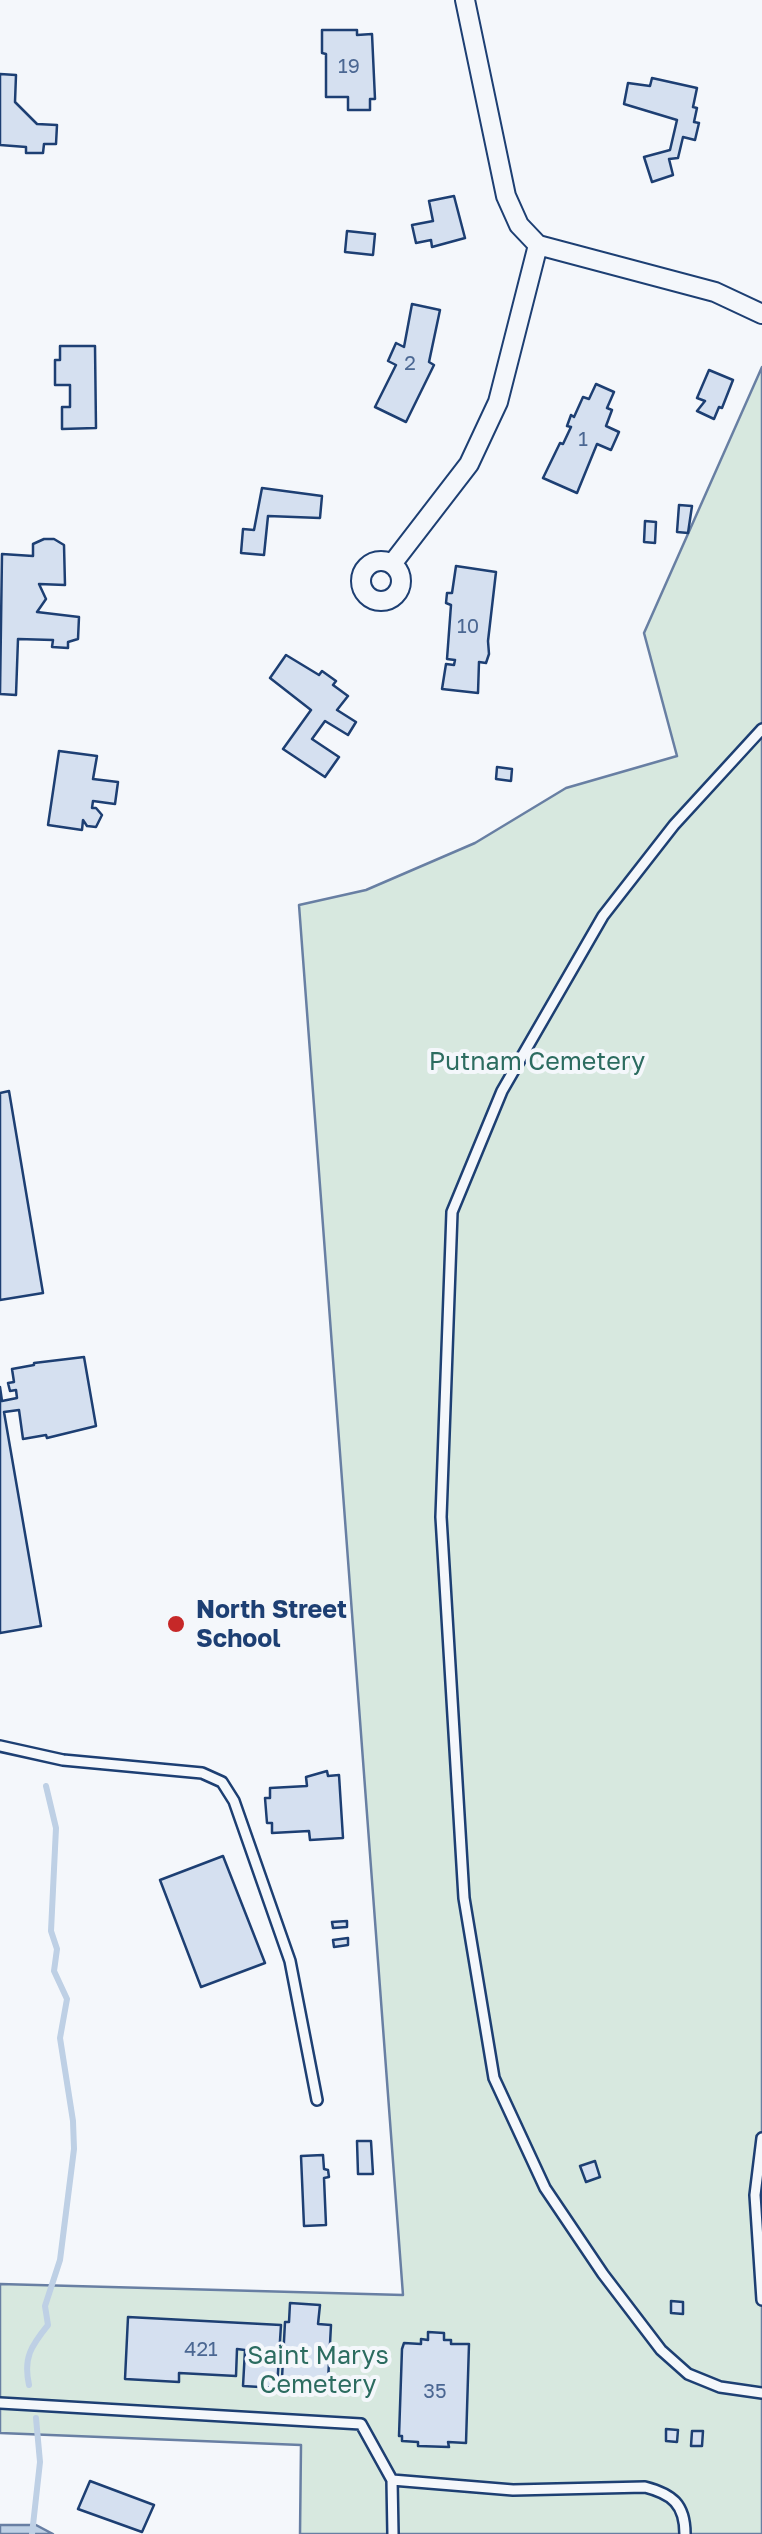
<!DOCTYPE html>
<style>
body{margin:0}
canvas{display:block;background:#f4f7fb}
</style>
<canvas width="762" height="2534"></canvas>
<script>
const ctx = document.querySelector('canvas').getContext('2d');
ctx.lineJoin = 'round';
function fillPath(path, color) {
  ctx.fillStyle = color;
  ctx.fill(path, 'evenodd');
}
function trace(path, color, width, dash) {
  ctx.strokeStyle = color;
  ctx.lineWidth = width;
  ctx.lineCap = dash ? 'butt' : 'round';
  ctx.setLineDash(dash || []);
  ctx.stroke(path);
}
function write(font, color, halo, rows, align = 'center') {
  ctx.font = font + ' "Golos Text",sans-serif';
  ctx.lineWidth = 8;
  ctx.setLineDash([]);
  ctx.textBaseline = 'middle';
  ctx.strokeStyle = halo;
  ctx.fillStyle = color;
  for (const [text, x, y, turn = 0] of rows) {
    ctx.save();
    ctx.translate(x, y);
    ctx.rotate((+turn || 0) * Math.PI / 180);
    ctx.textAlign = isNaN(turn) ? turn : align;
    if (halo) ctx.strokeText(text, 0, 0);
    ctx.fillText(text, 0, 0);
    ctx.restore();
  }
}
const green = new Path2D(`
 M762,367V2534H300L301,2445L0,2433V2284L403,2295L299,905L366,890L475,843L566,788L677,756L644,633Z`);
fillPath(green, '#d7e8df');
trace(green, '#687fa3', 2.5);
const water = new Path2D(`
 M0,2525H36L53,2534H0Z`);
fillPath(water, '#bed0e5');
trace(water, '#687fa3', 2.5);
trace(new Path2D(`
 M29,2385C23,2358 31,2346 48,2325L45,2306L60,2260L74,2149L73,2121L60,2038L67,1999L54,1971L57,1949L51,1931L56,1828L46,1786
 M32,2534L40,2462L36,2418`), '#bed0e5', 6);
const building = new Path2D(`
 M322,30H357V35L372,34L375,99H370V110H348V97H326V54L322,53Z
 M0,74L16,75L15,102L37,124L57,125L56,144H44L43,153H26V147L0,145Z
 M652,78L697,88L693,107L697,108L694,122L699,123L695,140L683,137L678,158L669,159L673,175L652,182L644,157L670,150L677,120L624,104L628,83L650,86Z
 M454,196L465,238L432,247L431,240L416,243L412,225L433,221L429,201Z
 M347,231L375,234L373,255L345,252Z
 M412,304L440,310L429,362L434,365L406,422L375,407L396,365L388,361L396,343L404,347Z
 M60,346H95L96,428L62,429V407H70V385H55V360H60Z
 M709,370L733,380L722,408L719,407L714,419L697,411L705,401L697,398Z
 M596,384L614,392L607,408L612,410L606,426L619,432L611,450L597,444L577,493L543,478L560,443L563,444L571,427L567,426L571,415L574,417L583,397L589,399Z
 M262,488L322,496L320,518L268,516L264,555L241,553L243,529L254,530Z
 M679,505L692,506L688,533L677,532Z
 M645,521L656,522L655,543L644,542Z
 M44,539H54L64,545L65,585L39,584L46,599L37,612L79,617L78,639L68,642V648L52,647L53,640L18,639L16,695L0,694L2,554L33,556V544Z
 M456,566L496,572L488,641L489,654L486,663L479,662L478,693L442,689L446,664L454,665L455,660L447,659L451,605L446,603L447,593H452Z
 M286,655L319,675L322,671L336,681L333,685L348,696L337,710L356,722L348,735L325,721L312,739L339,757L325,777L283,749L311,710L270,678Z
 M59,751L97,756L93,779L118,782L115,804L93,801L92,808H96L102,815L96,827L87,826L83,820L82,830L48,825Z
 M497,767L512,769L511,781L496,779Z
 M9,1091L43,1293L0,1300V1093Z
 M84,1357L96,1426L47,1438L46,1435L23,1439L19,1410L4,1412L41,1626L0,1633V1387L2,1401L17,1398L16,1390L10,1391L8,1383L14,1382L12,1369L34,1365V1363Z
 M327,1771L328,1776L339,1775L343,1838L310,1840L309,1831L272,1833V1823H267L265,1798H270V1788L307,1786L306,1777Z
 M223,1856L265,1963L201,1987L160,1880Z
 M347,1921V1927L333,1928L332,1922Z
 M348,1938V1945L334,1947L333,1940Z
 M357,2141H371L373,2174H358Z
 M323,2155L324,2169L328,2170L329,2177L324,2178L326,2225L304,2226L301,2156Z
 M595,2161L600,2177L586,2182L580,2166Z
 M671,2301L683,2302V2314L671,2313Z
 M290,2303L320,2305L318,2324L331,2325L328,2381L282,2378L285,2322H289Z
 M128,2317L281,2325L277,2388L243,2386L245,2350L237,2349L236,2376L179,2373V2382L125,2379Z
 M428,2332L444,2333V2340H451V2344H469L466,2443L448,2442L449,2447L418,2446V2442L402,2441V2436H399L402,2349L404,2343L421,2344V2339L428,2340Z
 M666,2429L678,2430L677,2442L666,2441Z
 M692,2431H703L702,2446H691Z
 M90,2481L154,2505L142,2532L78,2509Z`);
fillPath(building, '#d5e0f0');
trace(building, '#1d3f73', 2.5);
const service = new Path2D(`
 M762,729L674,825L603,916L502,1091L452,1212L441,1517L464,1898L494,2078L545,2188L603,2274L661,2350L688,2374L720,2387L762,2393
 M0,1746L63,1760L202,1773L222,1782L234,1801L290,1961L317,2100
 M762,2138L755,2195L762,2300
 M0,2403L361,2424L392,2480L393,2534
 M392,2480L513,2490L645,2487C672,2494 685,2504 685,2534`);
const minor = new Path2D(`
 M465,0L506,196L519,225L538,245L715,292L762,314
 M361 581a20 20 0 1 1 40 0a20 20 0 1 1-40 0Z
 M392,564L469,464L498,402L538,245`);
trace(service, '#1d3f73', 14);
trace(minor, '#1d3f73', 22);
trace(service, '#f4f7fb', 9);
trace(minor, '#f4f7fb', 18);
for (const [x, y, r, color] of [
 [176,1624,10,"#c62828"]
]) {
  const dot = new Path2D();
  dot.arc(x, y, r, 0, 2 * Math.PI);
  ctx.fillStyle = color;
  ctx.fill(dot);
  trace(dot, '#f4f7fb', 4);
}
write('20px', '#4b6792', null, [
 ["19",349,67],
 ["2",410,364],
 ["1",583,440],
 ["10",468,627],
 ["421",201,2350],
 ["35",435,2392]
]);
write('25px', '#2c6c60', '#f4f7fb', [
 ["Putnam Cemetery",537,1062],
 ["Saint Marys",318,2356],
 ["Cemetery",318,2385]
]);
write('bold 25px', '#1d3f73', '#f4f7fb', [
 ["North Street",196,1610],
 ["School",196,1639]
], 'left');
</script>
